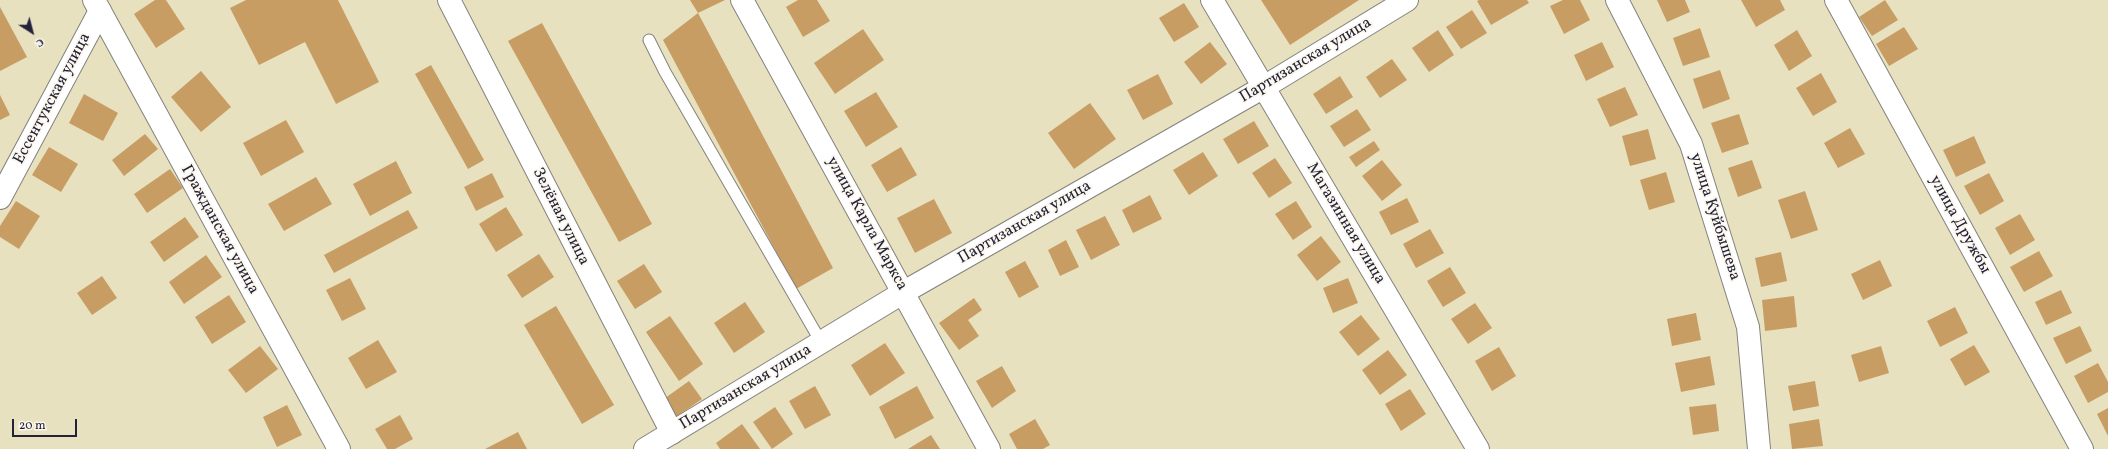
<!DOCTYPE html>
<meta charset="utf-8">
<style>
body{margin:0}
#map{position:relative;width:2108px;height:449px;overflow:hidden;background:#e7e1bf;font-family:Vollkorn,serif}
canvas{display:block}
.north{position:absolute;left:12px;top:12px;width:40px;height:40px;-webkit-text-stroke:3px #fbf7ec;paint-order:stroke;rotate:144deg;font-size:11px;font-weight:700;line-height:16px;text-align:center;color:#22223b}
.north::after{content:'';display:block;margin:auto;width:14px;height:18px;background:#22223b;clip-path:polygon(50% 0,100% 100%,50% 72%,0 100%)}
.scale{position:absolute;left:12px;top:419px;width:65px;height:18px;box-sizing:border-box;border:2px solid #22223b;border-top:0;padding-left:5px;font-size:12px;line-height:14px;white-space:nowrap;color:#22223b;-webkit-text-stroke:3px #fbf7ec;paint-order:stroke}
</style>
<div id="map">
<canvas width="2108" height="449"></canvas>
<div class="north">С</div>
<div class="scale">20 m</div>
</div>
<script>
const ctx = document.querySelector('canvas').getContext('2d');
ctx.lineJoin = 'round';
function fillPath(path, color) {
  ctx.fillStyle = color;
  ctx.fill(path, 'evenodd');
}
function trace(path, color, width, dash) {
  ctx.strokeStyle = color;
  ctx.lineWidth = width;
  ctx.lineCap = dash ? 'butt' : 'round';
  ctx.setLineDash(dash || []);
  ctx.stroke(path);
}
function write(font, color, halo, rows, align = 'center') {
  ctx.font = font + ' Vollkorn,serif';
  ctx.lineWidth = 3.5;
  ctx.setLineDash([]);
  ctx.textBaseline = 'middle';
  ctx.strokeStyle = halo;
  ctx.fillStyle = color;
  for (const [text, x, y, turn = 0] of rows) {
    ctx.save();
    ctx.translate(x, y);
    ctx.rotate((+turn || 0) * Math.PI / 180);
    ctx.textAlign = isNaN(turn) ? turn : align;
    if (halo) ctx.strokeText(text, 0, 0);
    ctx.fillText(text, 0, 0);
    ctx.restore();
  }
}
fillPath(new Path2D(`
 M155,0H166L185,29L156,48L134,14Z
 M246,0H338L379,82L336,104L305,42L259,65L230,8Z
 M690,0H725L698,13Z
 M798,0H817L830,21L803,37L786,7Z
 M1261,0H1359L1290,45Z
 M1479,0H1527L1529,3L1491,25L1477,1Z
 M1563,0H1580L1590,20L1564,34L1550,6Z
 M1657,0H1685L1690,12L1667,22Z
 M1741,0H1780L1785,10L1756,27Z
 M1885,0L1898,20L1872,36L1859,17Z
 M1184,3L1199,27L1174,42L1159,18Z
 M0,7L27,57L0,71Z
 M1472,10L1487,33L1461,49L1446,27Z
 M698,13L833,268L796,289L663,40Z
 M542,23L652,224L619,242L508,41Z
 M1904,27L1918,49L1889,66L1876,44Z
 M1700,28L1710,57L1683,66L1673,38Z
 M863,29L884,60L835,94L814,63Z
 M1438,30L1454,55L1429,72L1412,48Z
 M1797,30L1812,56L1789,71L1774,45Z
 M1210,42L1227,64L1201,84L1184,62Z
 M1602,42L1614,67L1586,81L1574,55Z
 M1392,59L1407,80L1380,98L1366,77Z
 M431,65L484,160L468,169L415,74Z
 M1720,70L1730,99L1703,109L1693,79Z
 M201,71L231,107L201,132L171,97Z
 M1821,73L1837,102L1813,116L1796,88Z
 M1158,74L1173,104L1143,120L1127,90Z
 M1340,76L1353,97L1326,114L1313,94Z
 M1625,87L1638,115L1610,127L1597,99Z
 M876,92L898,127L866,147L844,111Z
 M84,94L118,113L103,141L69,123Z
 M0,95L10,115L0,120Z
 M1090,103L1116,139L1074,169L1048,133Z
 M1357,109L1371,130L1344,147L1330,126Z
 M1739,114L1749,144L1722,153L1711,123Z
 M286,120L304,152L261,176L243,143Z
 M1254,121L1269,146L1238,164L1223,139Z
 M1850,128L1865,154L1838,168L1824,143Z
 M1648,129L1656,159L1630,166L1622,136Z
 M145,134L158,149L124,176L112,160Z
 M1974,136L1986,163L1956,177L1943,150Z
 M1374,141L1380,150L1356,167L1349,157Z
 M49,147L78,164L61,192L32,175Z
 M901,147L917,175L887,192L871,165Z
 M1203,152L1218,176L1189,195L1173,170Z
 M1275,158L1292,183L1269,198L1252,173Z
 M1382,160L1402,185L1382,201L1362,176Z
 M1752,160L1762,188L1738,197L1728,168Z
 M396,161L412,193L370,216L353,184Z
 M170,169L183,188L147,213L134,194Z
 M1666,172L1675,202L1649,210L1640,180Z
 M492,173L504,197L476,211L464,187Z
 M1989,173L2004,201L1980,215L1964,186Z
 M316,177L332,204L284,231L268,204Z
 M1805,191L1818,230L1791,239L1778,200Z
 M1150,195L1162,219L1133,233L1122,210Z
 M1407,198L1419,222L1391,235L1379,212Z
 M934,199L952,233L915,253L897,218Z
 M16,201L40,216L19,249L0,237V226Z
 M1296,201L1312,227L1293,240L1275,214Z
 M506,207L523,235L496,252L479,224Z
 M408,210L418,228L334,273L324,255Z
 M2020,214L2035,240L2010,255L1995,228Z
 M1105,216L1120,245L1091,260L1076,230Z
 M185,217L199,237L164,262L150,242Z
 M1430,229L1444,253L1416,268L1403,244Z
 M1321,236L1341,262L1317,281L1297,255Z
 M1066,240L1079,267L1060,276L1048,250Z
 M2039,251L2053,276L2024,292L2010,267Z
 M1781,252L1787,281L1761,287L1755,258Z
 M539,254L554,277L522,298L507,275Z
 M206,255L222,277L184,304L169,282Z
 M1880,260L1892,286L1863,300L1851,274Z
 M1025,261L1039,287L1019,298L1005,272Z
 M644,264L662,292L635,309L617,281Z
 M1450,267L1466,293L1443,307L1427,281Z
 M102,276L117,298L92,315L77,293Z
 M350,278L366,309L342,321L326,290Z
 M1348,278L1358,303L1333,313L1323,288Z
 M2061,290L2072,313L2046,325L2035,302Z
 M229,295L246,322L212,344L195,317Z
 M1794,296L1797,327L1765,331L1762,300Z
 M974,298L982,310L968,320L979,336L959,350L939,323Z
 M745,302L765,332L734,353L714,323Z
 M1475,303L1492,328L1468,344L1451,319Z
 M556,306L614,405L582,424L524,325Z
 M1955,307L1968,333L1940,347L1927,321Z
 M1696,313L1701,340L1672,346L1667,319Z
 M1361,315L1380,339L1358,356L1339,332Z
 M670,316L703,364L679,381L646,332Z
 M2080,326L2092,351L2066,364L2053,338Z
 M378,340L397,372L366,389L348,358Z
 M885,343L905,373L870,396L851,365Z
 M1974,345L1990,372L1965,386L1950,359Z
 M260,346L278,369L246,393L228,370Z
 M1881,346L1889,373L1859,382L1851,355Z
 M1499,347L1516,376L1492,391L1475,361Z
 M1388,350L1407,375L1380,395L1362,370Z
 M1710,356L1715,385L1681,392L1675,363Z
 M2098,363L2108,382V392L2088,403L2074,376Z
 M1002,366L1016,391L992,408L976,381Z
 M689,381L702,399L673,419L661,401Z
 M1815,381L1819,406L1793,411L1788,386Z
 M815,386L831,415L805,429L789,401Z
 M917,386L934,418L895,439L879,407Z
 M1410,389L1426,414L1401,431L1385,404Z
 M1716,404L1719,431L1693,435L1689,407Z
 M287,405L302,435L277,447L263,417Z
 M775,407L793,434L772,449L753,422Z
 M2108,408V436L2097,414Z
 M400,415L413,439L395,449H387L375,429Z
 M1035,419L1050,445L1043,449H1017L1009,434Z
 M1819,419L1823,446L1792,449L1789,424Z
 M742,424L760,449H720L716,443Z
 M518,432L527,449H485Z
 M931,435L940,449H908Z`), '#c79d64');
const lane = new Path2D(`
 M649,40L665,72L821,342`);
const street = new Path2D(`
 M449,0L672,433
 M742,0L989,449
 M1212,0L1478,449
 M1617,0L1691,144L1748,327L1759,449
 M1836,0L2082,449
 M0,198L100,11`);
const secondary = new Path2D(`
 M94,0L339,449
 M645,449L904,292L1264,87L1407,0`);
trace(lane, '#84827d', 13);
trace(street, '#84827d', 24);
trace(secondary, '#84827d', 24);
trace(lane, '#fff', 11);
trace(street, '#fff', 22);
trace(secondary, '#fff', 22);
write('16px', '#22223b', '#fbf7ec', [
 ["Партизанская улица",1306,61,-31],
 ["Ессентукская улица",53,99,-62],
 ["Зелёная улица",560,217,63],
 ["улица Куйбышева",1714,217,72],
 ["Партизанская улица",1025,223,-30],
 ["улица Карла Маркса",866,224,61],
 ["Магазинная улица",1345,224,59],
 ["улица Дружбы",1959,225,61],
 ["Гражданская улица",219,230,61],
 ["Партизанская улица",746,388,-31]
]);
</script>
